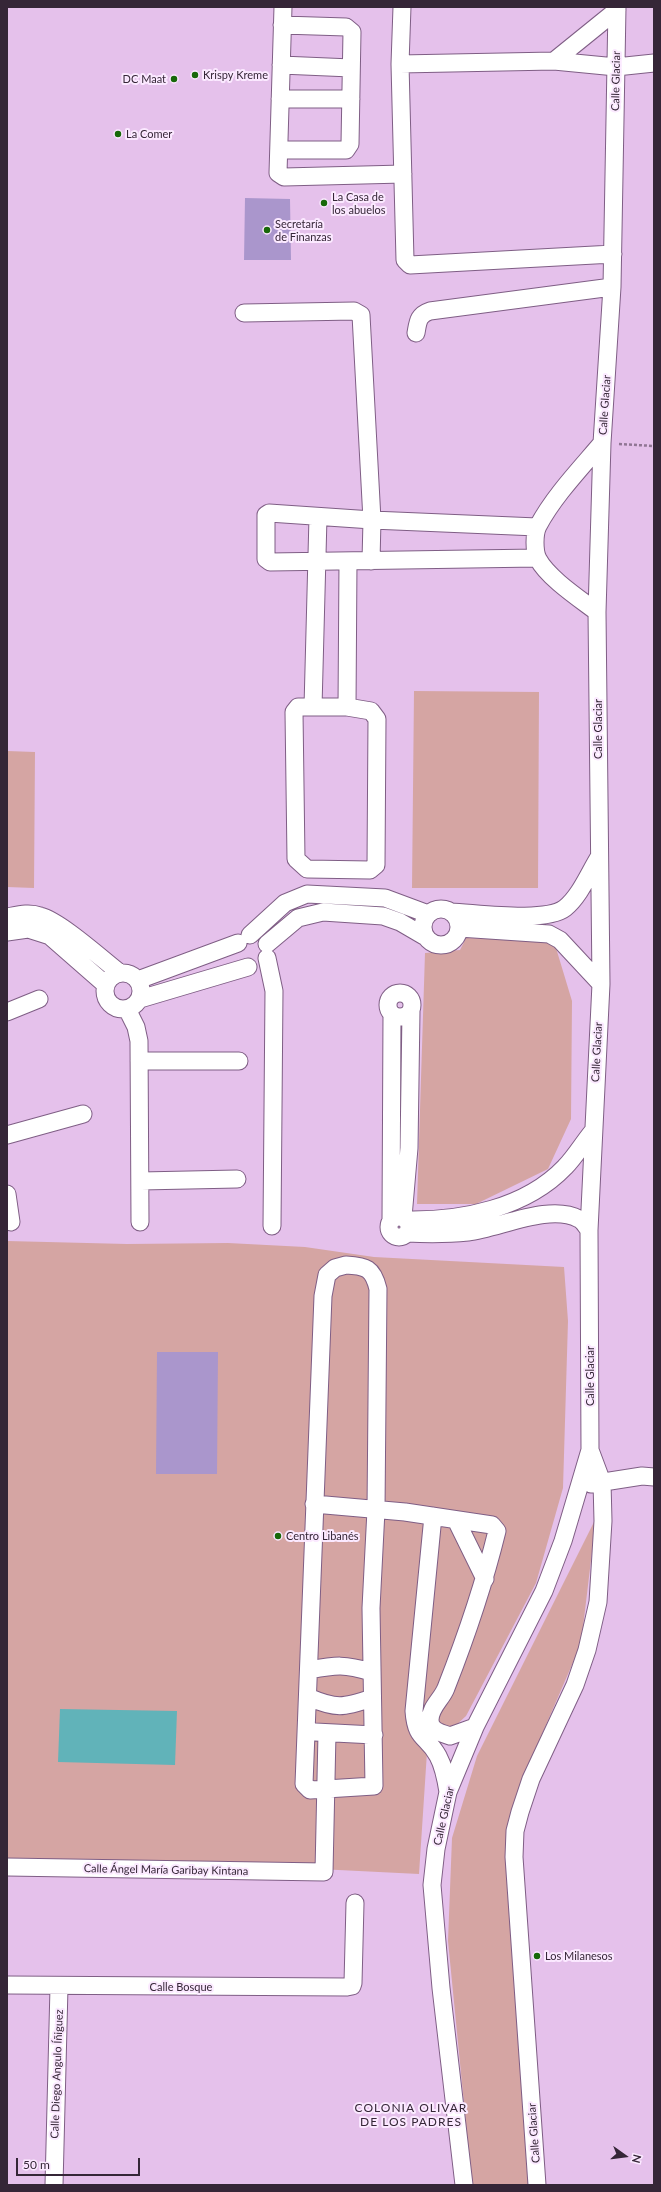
<!DOCTYPE html>
<meta charset="utf-8">
<style>
body{margin:0}
#map{position:relative;width:661px;height:2192px;overflow:hidden;background:#e5c1eb;font-family:Lato,sans-serif}
canvas{display:block}
.frame{position:absolute;inset:0;border:8px solid #352637;pointer-events:none}
.north{position:absolute;left:605px;top:2136px;width:40px;height:40px;-webkit-text-stroke:3px #fbe9ff;paint-order:stroke;rotate:104deg;font-size:11px;font-weight:700;line-height:16px;text-align:center;color:#352637}
.north::after{content:'';display:block;margin:auto;width:14px;height:18px;background:#352637;clip-path:polygon(50% 0,100% 100%,50% 72%,0 100%)}
.scale{position:absolute;left:16px;top:2158px;width:124px;height:18px;box-sizing:border-box;border:2px solid #352637;border-top:0;padding-left:5px;font-size:12px;line-height:14px;white-space:nowrap;color:#352637;-webkit-text-stroke:3px #fbe9ff;paint-order:stroke}
</style>
<div id="map">
<canvas width="661" height="2192"></canvas>
<div class="frame"></div>
<div class="north">N</div>
<div class="scale">50 m</div>
</div>
<script>
const ctx = document.querySelector('canvas').getContext('2d');
ctx.lineJoin = 'round';
function fillPath(path, color) {
  ctx.fillStyle = color;
  ctx.fill(path, 'evenodd');
}
function trace(path, color, width, dash) {
  ctx.strokeStyle = color;
  ctx.lineWidth = width;
  ctx.lineCap = dash ? 'butt' : 'round';
  ctx.setLineDash(dash || []);
  ctx.stroke(path);
}
function write(font, color, halo, rows, align = 'center') {
  ctx.font = font + ' Lato,sans-serif';
  ctx.lineWidth = 4;
  ctx.setLineDash([]);
  ctx.textBaseline = 'middle';
  ctx.strokeStyle = halo;
  ctx.fillStyle = color;
  for (const [text, x, y, turn = 0] of rows) {
    ctx.save();
    ctx.translate(x, y);
    ctx.rotate((+turn || 0) * Math.PI / 180);
    ctx.textAlign = isNaN(turn) ? turn : align;
    if (halo) ctx.strokeText(text, 0, 0);
    ctx.fillText(text, 0, 0);
    ctx.restore();
  }
}
fillPath(new Path2D(`
 M414,691L539,692L538,888H412Z
 M7,751L35,752L34,888L7,887Z
 M466,938L543,940L556,948L572,1001L571,1119L548,1169L476,1204H417L425,953L460,950Z
 M7,1241L127,1244L228,1243L305,1247L374,1257L564,1267L568,1321L563,1488L536,1583L466,1716L427,1752L419,1874L218,1864L7,1860Z
 M596,1518L581,1644L536,1748L507,1846L530,2185H472L448,1941L452,1838L477,1756Z`), '#d5a5a3');
fillPath(new Path2D(`
 M60,1709L177,1711L175,1765L58,1762Z`), '#61b3b9');
fillPath(new Path2D(`
 M245,198L290,199L291,260H244Z
 M157,1352H218L217,1474H156Z`), '#aa96cc');
const minor = new Path2D(`
 M283,7L278,173L284,177L403,174
 M554,61L617,10
 M400,64L402,7
 M281,65L351,68
 M280,99H351
 M279,150H346L350,144L352,32L346,27L282,25
 M613,254L410,265L405,260L400,64L554,61L616,67L654,63
 M244,313L354,311L361,315L372,520L371,561
 M416,333C418,322 418,315 430,311L612,287
 M318,517L313,707H298L294,712L296,859L307,869L370,870L376,865L377,719L371,711L347,707L348,561
 M537,527L372,520L269,513L266,515V559L270,562L537,558
 M597,612C580,599 548,578 538,559C534,551 534,534 538,526C554,496 580,469 602,443
 M313,707H347
 M423 927a18 18 0 1 1 36 0a18 18 0 1 1-36 0Z
 M451,912C477,913 546,923 565,908C580,896 589,873 599,857
 M7,917C18,915 29,912 40,916C60,921 102,959 120,973
 M459,928L549,934L560,940L601,984
 M7,932L28,929L50,936L106,985
 M250,935L285,903L307,894L385,898L428,914
 M267,944L298,918L323,912L383,916L400,922L424,936
 M267,958L274,991L272,1226
 M105 991a18 18 0 1 1 36 0a18 18 0 1 1-36 0Z
 M138,980L238,943
 M388 1005a12 12 0 1 1 24 0a12 12 0 1 1-24 0Z
 M140,999L248,967
 M127,1009L136,1027L139,1041L140,1222
 M7,1012L39,999
 M139,1061H239
 M7,1135L83,1114
 M141,1181L237,1179
 M7,1194L11,1222
 M389 1227a10 10 0 1 1 20 0a10 10 0 1 1-20 0Z
 M403,1217L409,1148L411,1011
 M391,1220L392,1014
 M407,1220C462,1221 526,1208 565,1167C575,1157 583,1143 593,1131
 M407,1233C428,1234 448,1234 468,1232C500,1228 550,1203 579,1219C583,1221 586,1226 589,1230
 M346,1265C366,1266 373,1268 378,1289L376,1510L371,1608L374,1786L310,1790L304,1784L323,1296L327,1275L335,1268Z
 M591,1484L642,1476L654,1477
 M314,1504L405,1512L492,1525L497,1531C484,1584 466,1637 446,1688C442,1699 430,1707 430,1720C430,1731 442,1733 450,1736L475,1727
 M433,1516L414,1711C416,1741 427,1735 438,1756C444,1767 446,1779 448,1792
 M456,1520L485,1579
 M310,1670C336,1665 345,1664 371,1672
 M308,1697C336,1709 343,1708 372,1698
 M315,1732L374,1735
 M7,1867L324,1872L327,1733
 M7,1985L347,1987L352,1986L353,1983L355,1903
 M54,2185L59,1987
 M464,2185L441,1988L432,1885L436,1849L448,1792L475,1727L544,1591L563,1541L590,1450L589,1230L601,984L597,612L602,443L612,287L617,7
 M537,2185L514,1857L515,1831L520,1812L531,1779L575,1685L587,1650L598,1602L603,1521L602,1482L590,1450`);
trace(minor, '#7f5e85', 19);
trace(new Path2D(`
 M619,444L654,446`), '#907694', 2.5, [3, 2]);
trace(minor, '#fff', 17);
for (const [x, y, r, color] of [
 [195,75,4,"#176809"],
 [174,79,4,"#176809"],
 [118,134,4,"#176809"],
 [324,203,4,"#176809"],
 [267,230,4,"#176809"],
 [278,1536,4,"#176809"],
 [537,1956,4,"#176809"]
]) {
  const dot = new Path2D();
  dot.arc(x, y, r, 0, 2 * Math.PI);
  ctx.fillStyle = color;
  ctx.fill(dot);
  trace(dot, '#fbe9ff', 1.5);
}
write('11px', '#352637', '#fbe9ff', [
 ["Krispy Kreme",203,75],
 ["DC Maat",166,79,"right"],
 ["La Comer",126,134],
 ["La Casa de",332,197],
 ["los abuelos",332,210],
 ["Secretaría",275,224],
 ["de Finanzas",275,237],
 ["Centro Libanés",286,1536],
 ["Los Milanesos",545,1956]
], 'left');
write('11px', '#352637', '#fbe9ff', [
 ["Calle Glaciar",616,81,-89],
 ["Calle Glaciar",605,405,-86],
 ["Calle Glaciar",598,729,-90],
 ["Calle Glaciar",597,1052,-87],
 ["Calle Glaciar",590,1376,-90],
 ["Calle Glaciar",444,1816,-77],
 ["Calle Ángel María Garibay Kintana",166,1870,1],
 ["Calle Bosque",181,1987],
 ["Calle Diego Angulo Íñiguez",57,2074,-88],
 ["Calle Glaciar",534,2133,-94]
]);
ctx.letterSpacing = '1px';
write('12px', '#352637', '#fbe9ff', [
 ["COLONIA OLIVAR",411,2108],
 ["DE LOS PADRES",411,2122]
]);
ctx.letterSpacing = '0px';
</script>
